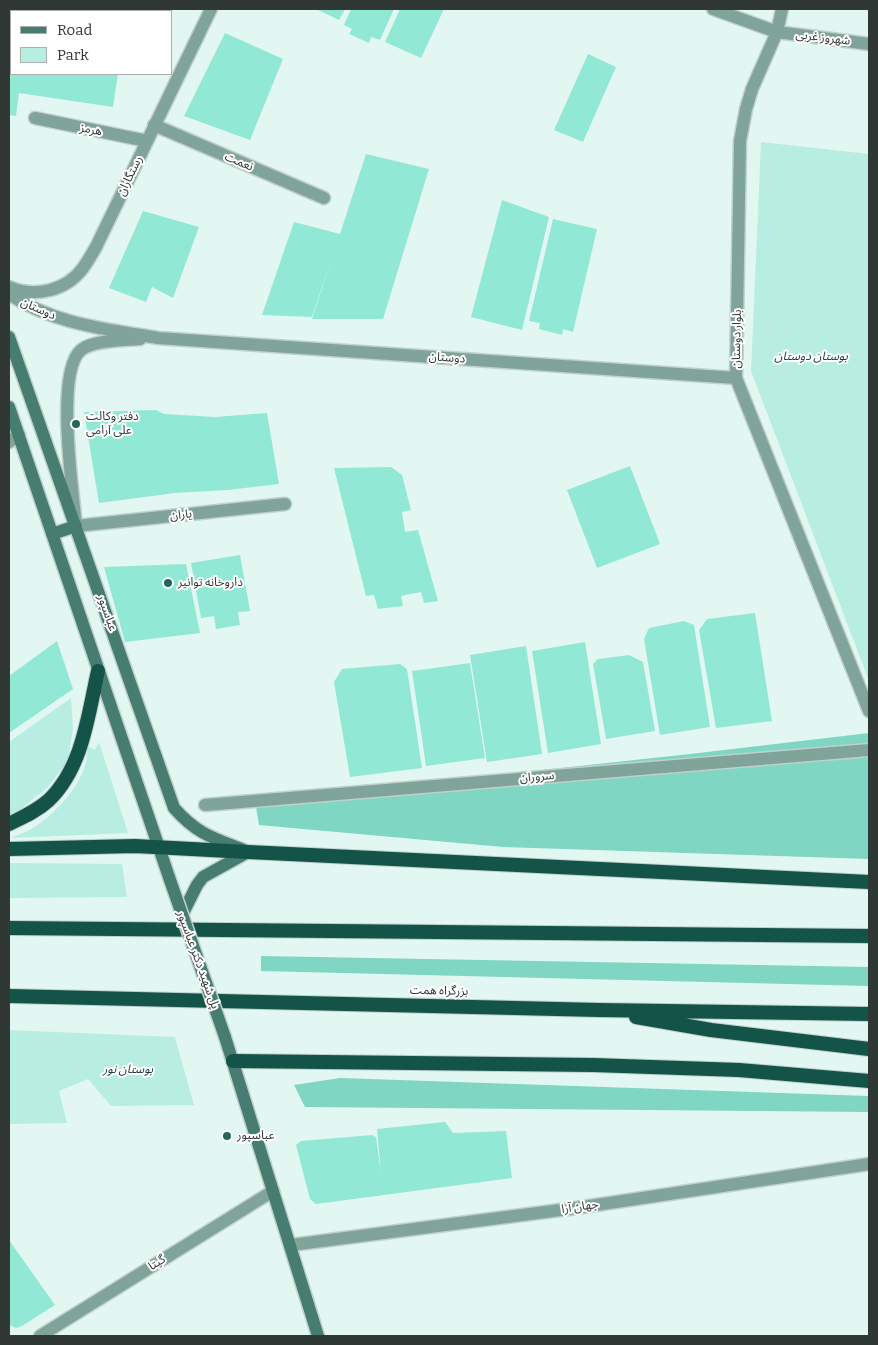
<!DOCTYPE html>
<meta charset="utf-8">
<style>
body{margin:0}
#map{position:relative;width:878px;height:1345px;overflow:hidden;background:#e3f7f2;font-family:Bitter,serif}
canvas{display:block}
.frame{position:absolute;inset:0;border:10px solid #303836;pointer-events:none}
.legend{position:absolute;left:10px;top:10px;width:162px;height:65px;box-sizing:border-box;background:#fff;border:1px solid #acafaf;margin:0;padding:6px 9px;list-style:none;font-size:15px;color:#303836}
.legend li{display:flex;align-items:center;gap:10px;height:25px}
.legend b{width:25px;border:1px solid #acafaf}
</style>
<div id="map">
<canvas width="878" height="1345"></canvas>
<div class="frame"></div>
<ul class="legend">
<li><b style="height:6px;background:#477d71"></b>Road</li>
<li><b style="height:14px;background:#b7eee1"></b>Park</li>
</ul>
</div>
<script>
const ctx = document.querySelector('canvas').getContext('2d');
ctx.lineJoin = 'round';
function fillPath(path, color) {
  ctx.fillStyle = color;
  ctx.fill(path, 'evenodd');
}
function trace(path, color, width, dash) {
  ctx.strokeStyle = color;
  ctx.lineWidth = width;
  ctx.lineCap = dash ? 'butt' : 'round';
  ctx.setLineDash(dash || []);
  ctx.stroke(path);
}
function write(font, color, halo, rows, align = 'center') {
  ctx.font = font + ' Bitter,"Noto Sans Arabic",serif';
  ctx.lineWidth = 4;
  ctx.setLineDash([]);
  ctx.textBaseline = 'middle';
  ctx.strokeStyle = halo;
  ctx.fillStyle = color;
  for (const [text, x, y, turn = 0] of rows) {
    ctx.save();
    ctx.translate(x, y);
    ctx.rotate((+turn || 0) * Math.PI / 180);
    ctx.textAlign = isNaN(turn) ? turn : align;
    if (halo) ctx.strokeText(text, 0, 0);
    ctx.fillText(text, 0, 0);
    ctx.restore();
  }
}
fillPath(new Path2D(`
 M761,142L869,154V681L751,371Z
 M71,698L73,728L68,760L48,787L21,809L9,815V742Z
 M99,742L128,833L11,838C20,834 29,831 36,826C56,813 81,785 86,762C88,757 87,751 87,746L95,750Z
 M9,863L122,864L127,897L9,898Z
 M9,1030L175,1037L194,1105L111,1106L88,1079L59,1091L67,1123L9,1124Z`), '#b7eee1');
fillPath(new Path2D(`
 M869,733V859L503,847L259,825L255,801L690,754Z
 M261,956L869,967V986L261,971Z
 M340,1078L869,1096V1112L305,1107L294,1085Z`), '#7ed6c3');
fillPath(new Path2D(`
 M316,9H345L339,20Z
 M351,9H394L380,40L371,37L369,43L349,34L352,29L344,25Z
 M400,9H444L421,58L385,42Z
 M225,33L283,59L250,140L184,116Z
 M9,34H11V74H118L113,107L19,93L16,116L9,115Z
 M588,54L616,67L583,142L554,130Z
 M366,154L429,169L383,319H312L334,251L312,317L262,315L294,222L340,234Z
 M502,200L549,217L522,330L471,317Z
 M143,211L199,227L173,298L152,287L146,302L109,288Z
 M553,219L597,229L573,332L563,329L562,335L539,329L540,323L529,321Z
 M156,410L164,414L215,417L267,413L279,484L227,490L175,493L99,503L84,412Z
 M630,466L660,544L597,568L567,490Z
 M391,467L402,475L411,510L402,512L405,532L418,530L438,601L424,603L421,592L401,596L403,606L378,609L374,595L366,596L334,468Z
 M240,555L250,611L238,612L240,625L216,629L214,616L201,618L191,563Z
 M186,564L200,633L125,642L104,567Z
 M755,613L772,721L716,728L699,630L707,619Z
 M684,621L694,625L710,727L660,735L644,639L649,628Z
 M57,641L73,689L9,733V676Z
 M585,642L601,744L548,753L532,651Z
 M526,646L542,754L487,762L470,655Z
 M629,655L643,662L655,731L606,739L593,664L598,659Z
 M470,663L485,758L426,766L412,671Z
 M400,664L407,669L422,768L350,777L334,682L342,669Z
 M445,1122L453,1133L506,1131L512,1178L316,1204L310,1199L296,1145L301,1141L372,1135L376,1137L381,1174L377,1129Z
 M9,1240L55,1305L22,1326L16,1328L9,1325Z`), '#91e8d5');
const service = new Path2D(`
 M35,118L147,141`);
const minor = new Path2D(`
 M713,9L777,32L869,44
 M782,9L777,32L752,89L746,109L740,141L736,378L869,711
 M154,125L324,198
 M9,287C35,298 66,291 83,268C88,261 92,254 96,247L211,9
 M9,294C53,324 106,329 158,338L736,378
 M140,339C125,340 93,340 81,350C55,372 73,492 76,526L285,504
 M9,442L19,435
 M205,805L869,750
 M291,1245L576,1208L869,1164
 M40,1336L273,1191`);
const secondary = new Path2D(`
 M9,337L174,808C197,834 213,838 244,850
 M9,407L171,883
 M52,534L76,526
 M182,915L197,885L203,877L248,852
 M225,1037L318,1336`);
const trunk = new Path2D(`
 M9,824C23,817 37,811 49,800C83,767 88,715 98,671
 M9,849L135,846L248,852L869,882
 M9,928L869,936
 M9,996L599,1010L869,1014
 M636,1017L711,1030L869,1049
 M233,1061L593,1065L739,1070L869,1081`);
trace(service, '#bfd1cc', 15);
trace(minor, '#bfd1cc', 15);
trace(secondary, '#bfd1cc', 15);
trace(trunk, '#bfd1cc', 16);
trace(service, '#80a39a', 12);
trace(minor, '#80a39a', 12);
trace(secondary, '#477d71', 12);
trace(trunk, '#135348', 14);
const secondaryBridge = new Path2D(`
 M171,883L225,1037`);
trace(secondaryBridge, '#bfd1cc', 15, []);
trace(secondaryBridge, '#477d71', 12);
for (const [x, y, r, color] of [
 [76,424,5,"#22685b"],
 [168,583,5,"#22685b"],
 [227,1136,5,"#22685b"]
]) {
  const dot = new Path2D();
  dot.arc(x, y, r, 0, 2 * Math.PI);
  ctx.fillStyle = color;
  ctx.fill(dot);
  trace(dot, '#fff', 2);
}
write('12px', '#303836', '#fff', [
 ["شهروز غربی",823,38,7],
 ["هرمز",91,130,11],
 ["نعمت",239,162,23],
 ["رستگاران",130,176,-64],
 ["دوستان",38,309,24],
 ["بلوار دوستان",737,339,-89],
 ["دوستان",447,358,4],
 ["یاران",181,515,-6],
 ["عباسپور",107,613,71],
 ["سروران",537,777,-5],
 ["پل شهید دکتر عباسپور",198,960,70],
 ["بزرگراه همت",439,991,1],
 ["جهان آرا",580,1207,-8],
 ["گیتا",157,1263,-32]
]);
write('italic 12px', '#143d35', '#fff', [
 ["بوستان دوستان",811,357],
 ["بوستان نور",128,1070]
]);
write('12px', '#303836', '#fff', [
 ["دفتر وکالت",86,417],
 ["علی آرامی",86,431],
 ["داروخانه توانیر",178,583],
 ["عباسپور",237,1136]
], 'left');
</script>
